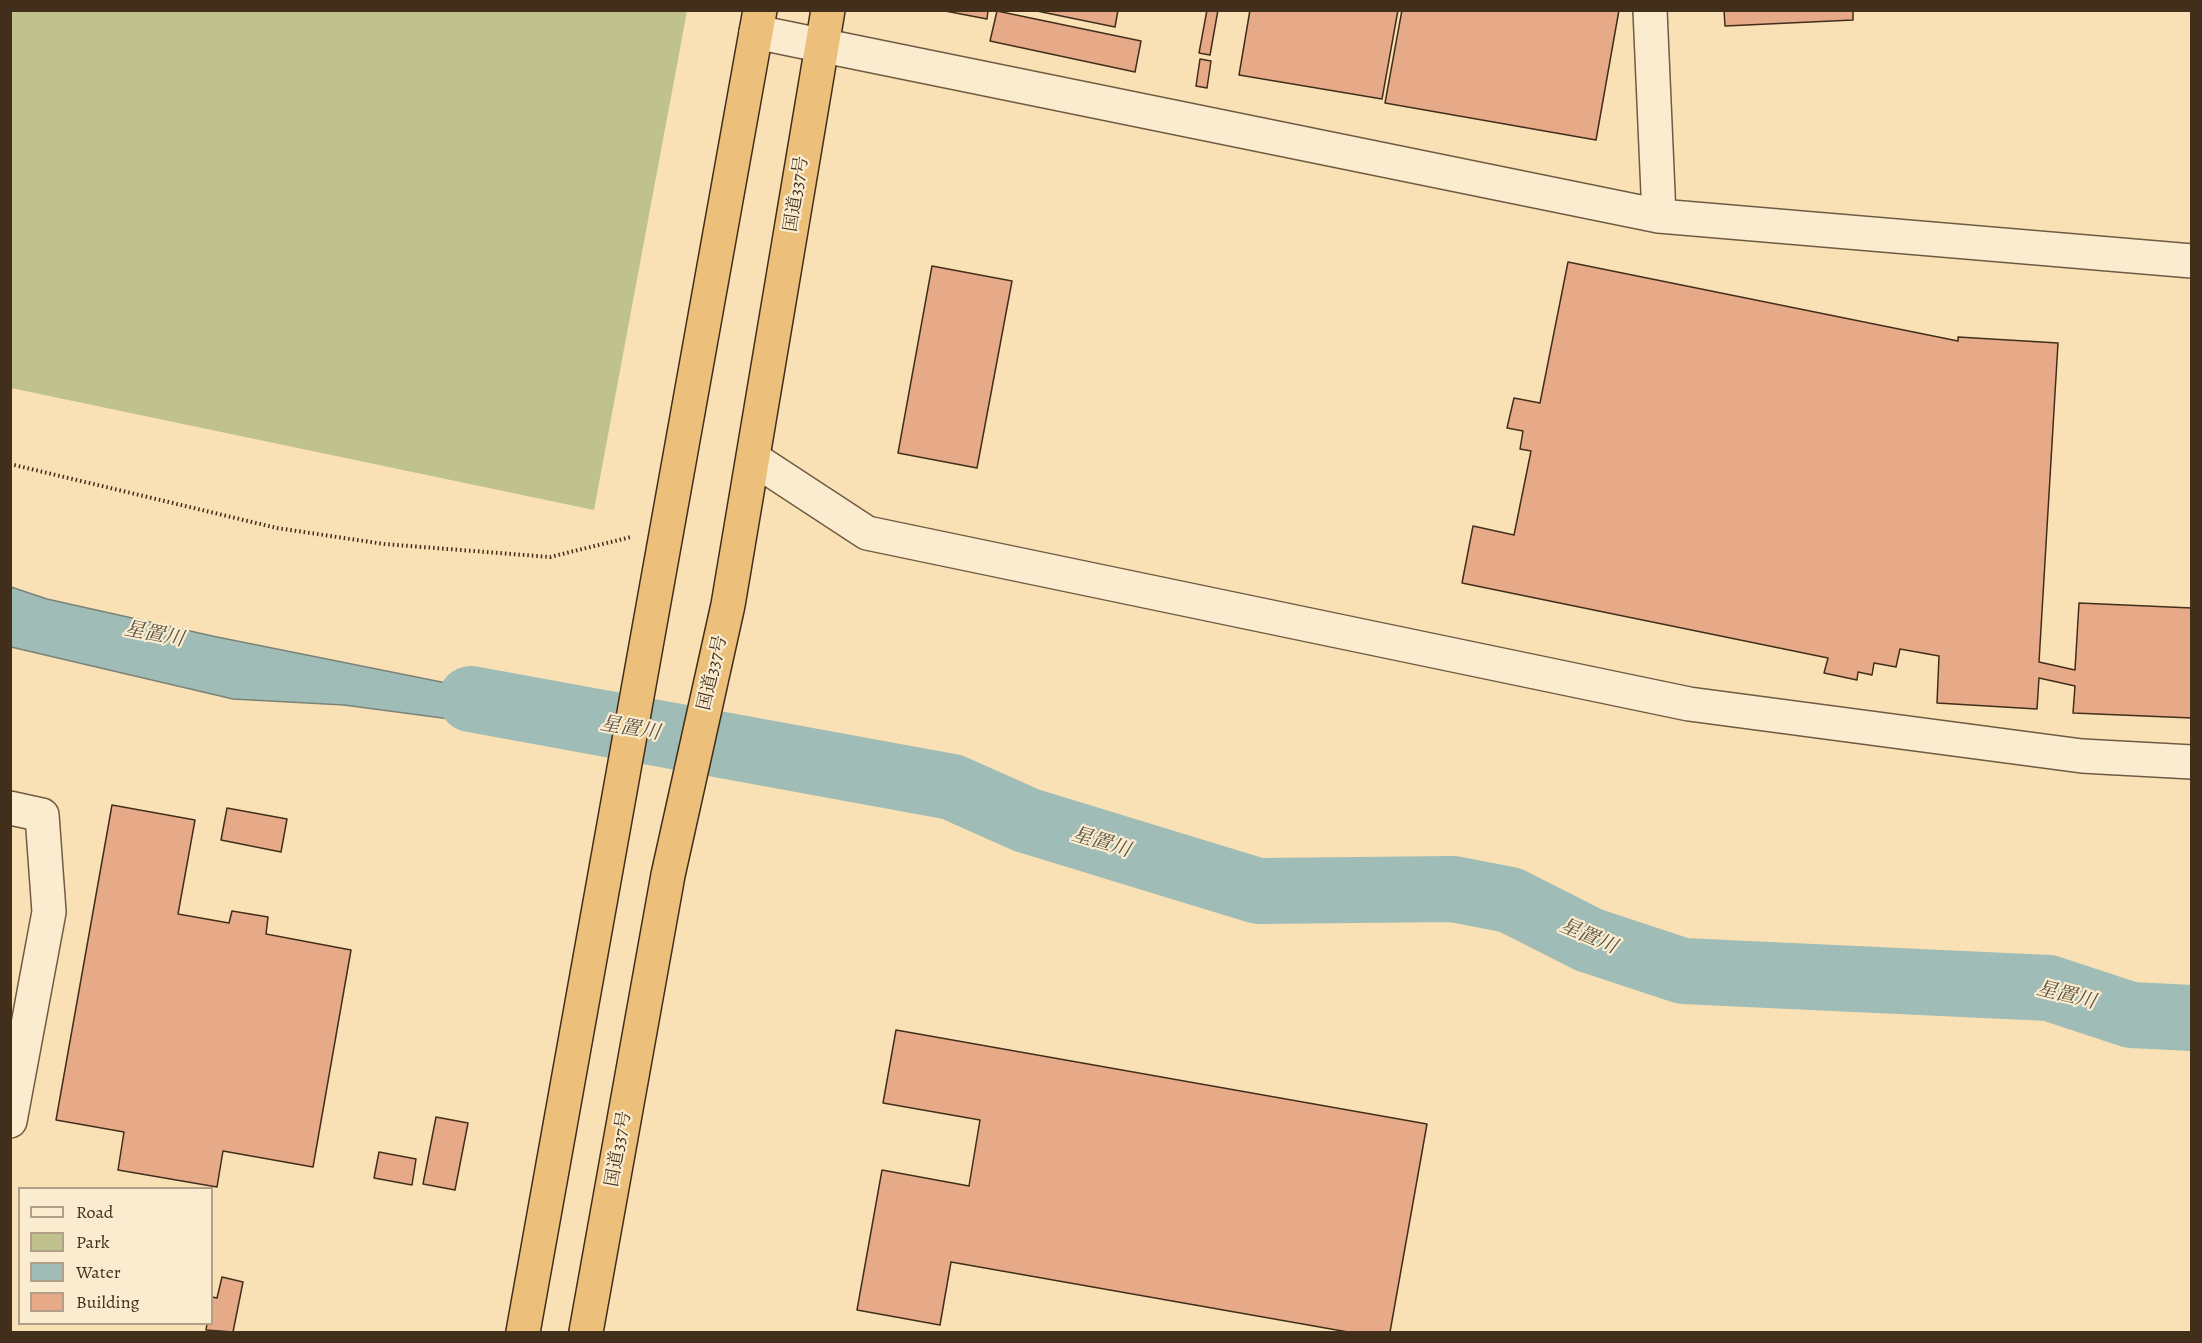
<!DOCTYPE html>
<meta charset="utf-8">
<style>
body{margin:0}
#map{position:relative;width:2202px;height:1343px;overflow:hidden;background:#f9e1b5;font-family:Alegreya,serif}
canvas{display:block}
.frame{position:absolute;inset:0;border:12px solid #412e1b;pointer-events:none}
.legend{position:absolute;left:18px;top:1187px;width:195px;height:138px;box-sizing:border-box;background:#fbeccf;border:2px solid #b1a087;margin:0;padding:8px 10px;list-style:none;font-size:18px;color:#412e1b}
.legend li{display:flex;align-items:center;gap:12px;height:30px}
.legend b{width:30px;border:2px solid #b1a087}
</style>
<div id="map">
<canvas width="2202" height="1343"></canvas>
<div class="frame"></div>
<ul class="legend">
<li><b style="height:8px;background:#fbeccf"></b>Road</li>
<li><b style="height:16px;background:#bfc28c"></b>Park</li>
<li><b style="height:16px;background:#a0bcb6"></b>Water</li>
<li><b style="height:16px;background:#e6aa89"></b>Building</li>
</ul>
</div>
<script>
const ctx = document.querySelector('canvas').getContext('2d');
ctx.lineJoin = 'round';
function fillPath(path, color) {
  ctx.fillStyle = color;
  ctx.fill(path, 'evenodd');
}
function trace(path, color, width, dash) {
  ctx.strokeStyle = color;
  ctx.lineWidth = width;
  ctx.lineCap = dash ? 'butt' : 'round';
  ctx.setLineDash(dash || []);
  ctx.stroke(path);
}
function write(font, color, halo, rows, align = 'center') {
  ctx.font = font + ' Alegreya,"Noto Serif JP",serif';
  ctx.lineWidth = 4.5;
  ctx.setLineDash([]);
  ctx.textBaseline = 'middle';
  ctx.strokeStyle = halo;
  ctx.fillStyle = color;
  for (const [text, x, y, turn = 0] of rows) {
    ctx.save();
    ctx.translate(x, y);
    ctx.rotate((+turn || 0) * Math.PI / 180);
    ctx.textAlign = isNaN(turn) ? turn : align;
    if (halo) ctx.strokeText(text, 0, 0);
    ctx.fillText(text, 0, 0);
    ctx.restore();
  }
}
fillPath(new Path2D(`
 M11,10L687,11L594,510L11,388Z`), '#bfc28c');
const water = new Path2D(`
 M11,587L47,599L217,637L561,706L556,733L344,705L233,699L11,647Z`);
fillPath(water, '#a0bcb6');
trace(water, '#7a8378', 1.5);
trace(new Path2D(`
 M471,699L952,787L1026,820L1258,891L1453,889L1510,900L1589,940L1683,971L2049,988L2131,1015L2192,1018`), '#a0bcb6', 66);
const building = new Path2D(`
 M940,10H988L987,19Z
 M1032,10H1118L1115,27Z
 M1207,10H1218L1210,55L1199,53Z
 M1250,10H1398L1382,99L1239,75Z
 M1402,10H1619L1596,140L1385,103Z
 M1724,10H1853V20L1725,26Z
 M997,11L1141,41L1135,72L990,41Z
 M1200,59L1211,61L1207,88L1196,86Z
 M1568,262L1958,341V337L2058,343L2039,662L2075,670L2079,603L2192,608V718L2073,713L2075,686L2039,678L2037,709L1937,703L1939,656L1900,649L1896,667L1874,663L1872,675L1858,672L1857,680L1824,673L1828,658L1462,583L1473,526L1514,535L1531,451L1520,449L1523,431L1507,428L1514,398L1540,403Z
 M932,266L1012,281L977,468L898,453Z
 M112,805L195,820L178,914L229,923L232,911L268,917L266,934L351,950L313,1167L223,1151L217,1187L118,1170L124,1132L56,1120Z
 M227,808L287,819L281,852L221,840Z
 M896,1030L1427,1124L1390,1332H1348L951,1262L940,1325L857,1310L882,1170L969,1186L980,1120L883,1103Z
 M436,1117L468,1123L455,1190L423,1184Z
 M379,1152L416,1159L412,1185L374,1178Z
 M222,1277L243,1282L233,1332L206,1330L207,1324H212V1297L217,1298Z`);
fillPath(building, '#e6aa89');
trace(building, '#412e1b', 1.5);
const street = new Path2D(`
 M1650,10L1659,216
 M756,32L1659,216L2192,261
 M754,459L867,533L1689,704L2082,756L2192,762
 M10,808L42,815L49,912L10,1121`);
const highway = new Path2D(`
 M523,1332L760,10
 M586,1332L668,875L728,605L828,10`);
trace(street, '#6f5b42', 36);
trace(highway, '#412e1b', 36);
trace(new Path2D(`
 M10,464L277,528L384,544L550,557L631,537`), '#412e1b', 4, [1.5, 3]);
trace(street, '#fbeccf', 33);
trace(highway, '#ecc07a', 33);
write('18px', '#412e1b', '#fbeccf', [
 ["国道337号",797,194,-81],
 ["国道337号",713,673,-77],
 ["国道337号",619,1149,-80]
]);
write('italic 20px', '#595242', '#fbeccf', [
 ["星置川",154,635,11],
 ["星置川",630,729,10],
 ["星置川",1101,843,17],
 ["星置川",1588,937,23],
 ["星置川",2066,996,14]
]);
</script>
